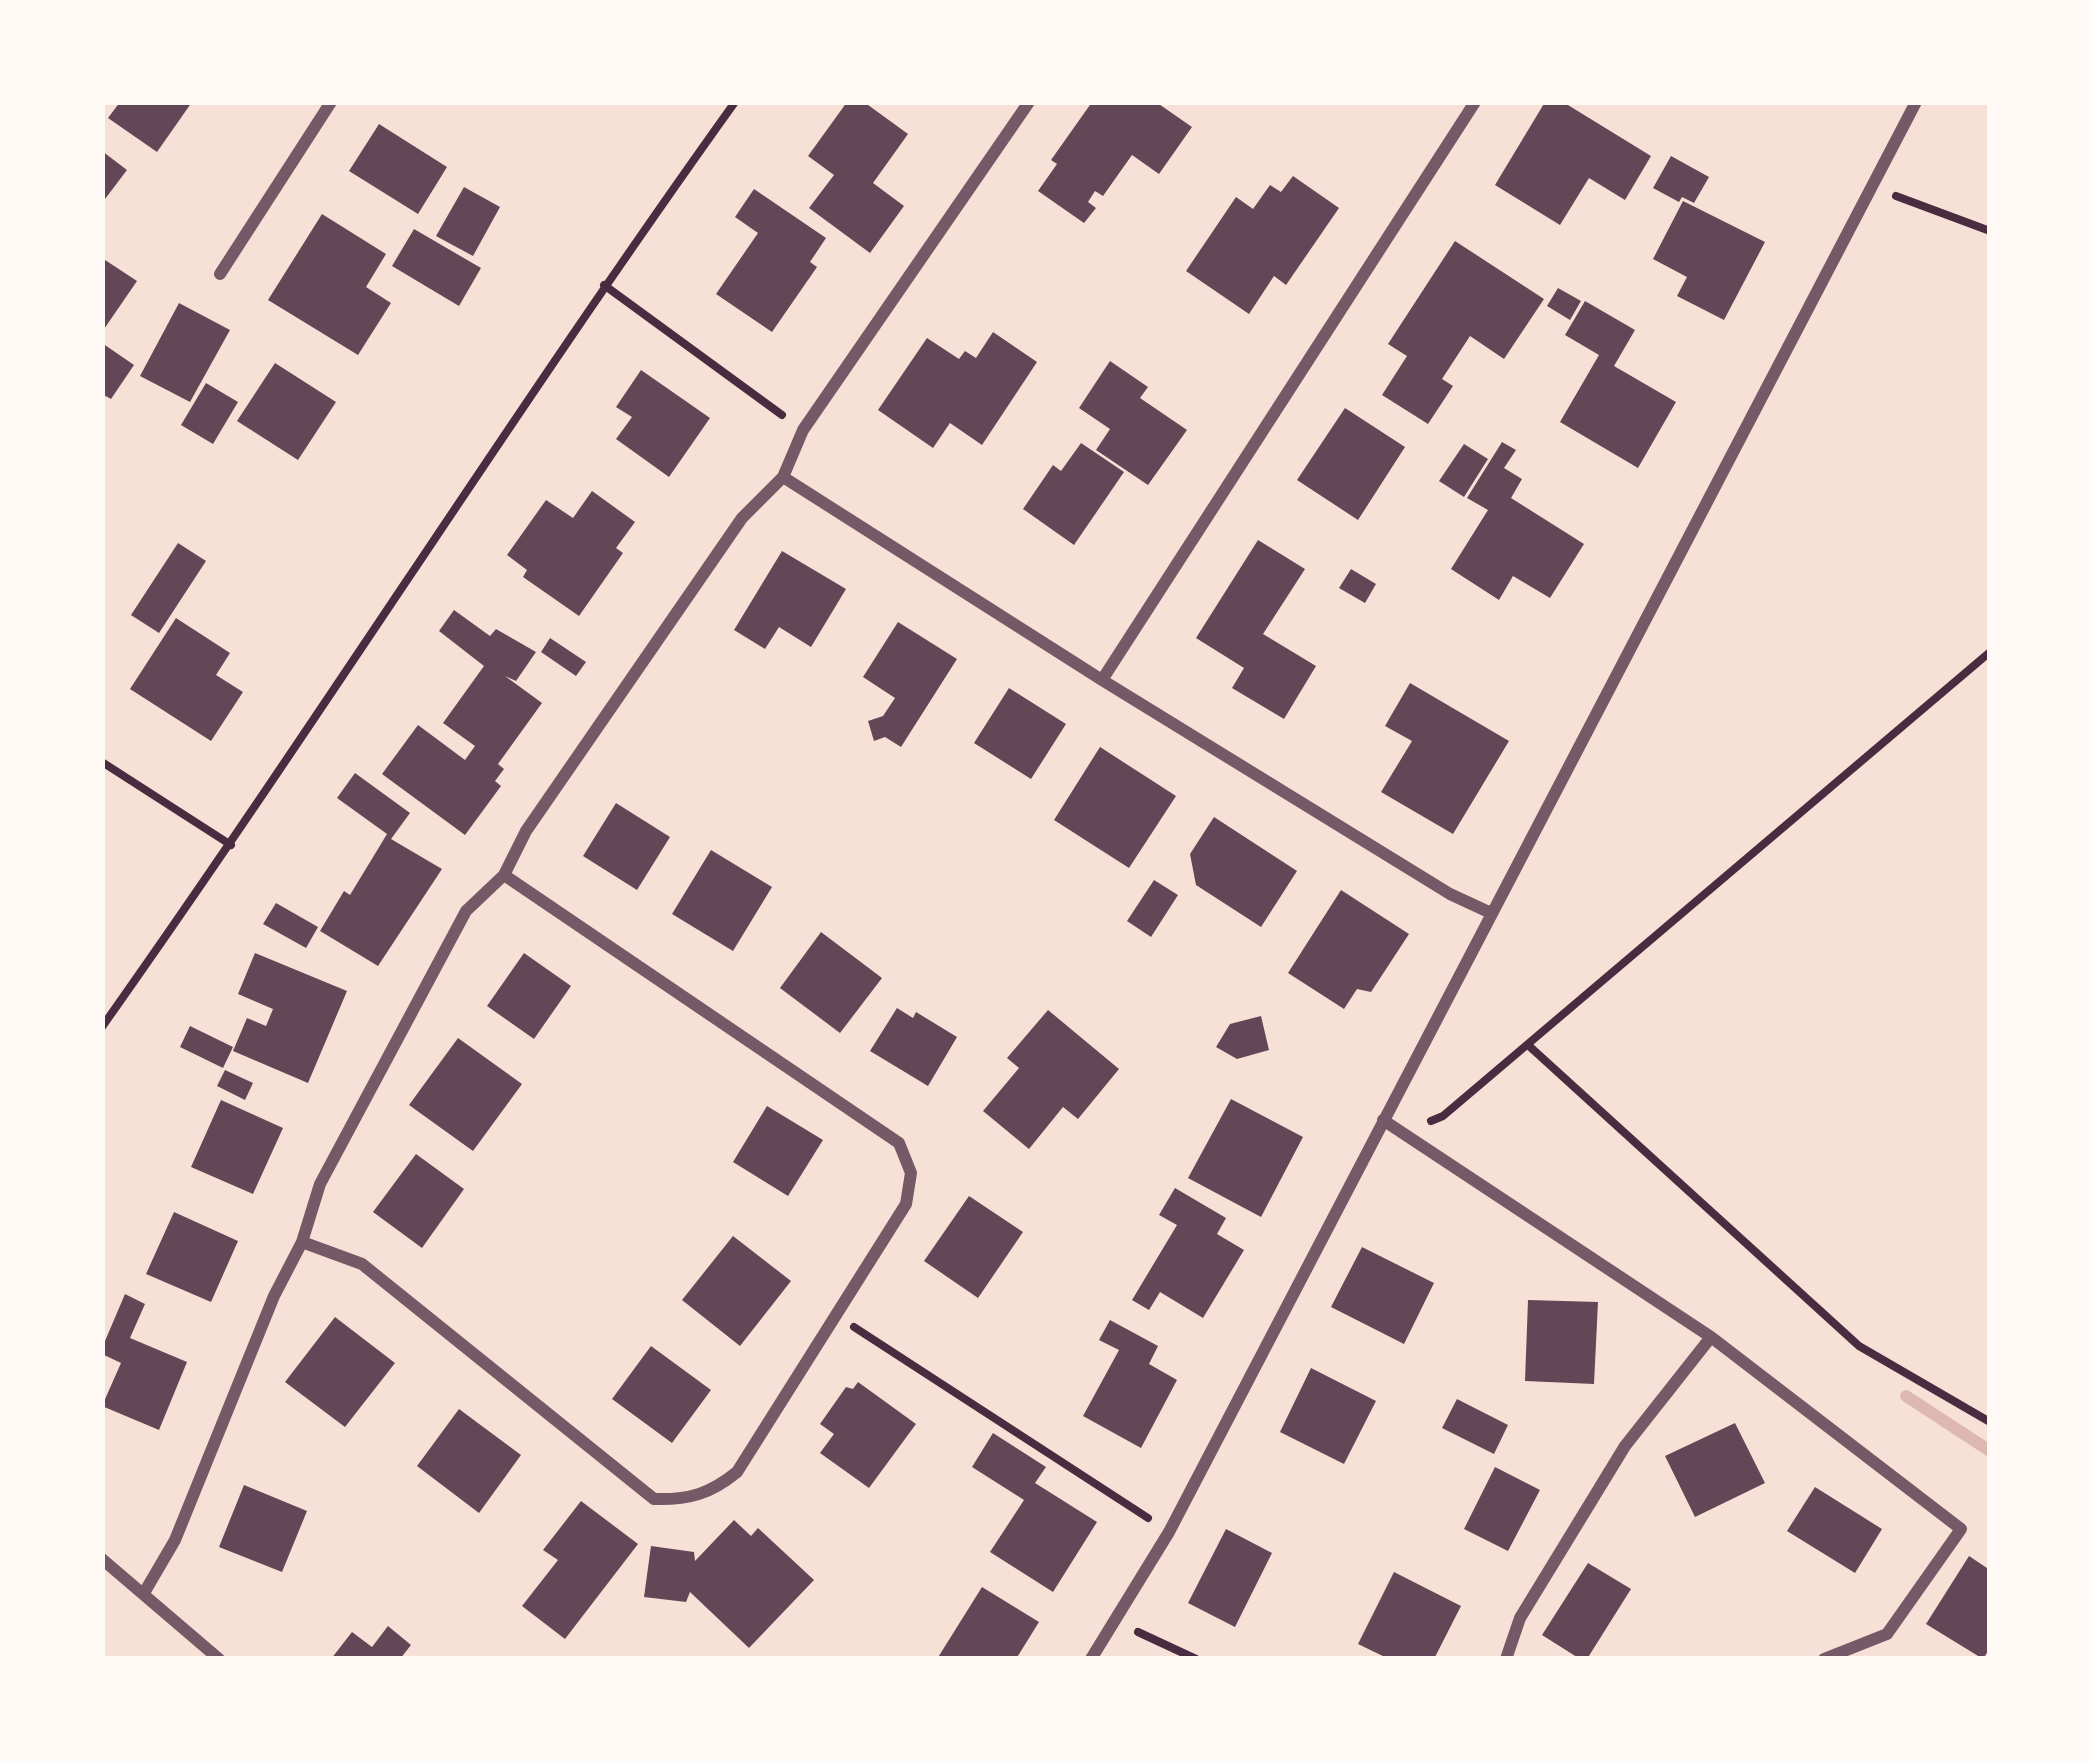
<!DOCTYPE html>
<style>
body{margin:0}
#map{position:relative;width:2092px;height:1761px;overflow:hidden;background:#f7e1d7;font-family:"Golos Text",sans-serif}
canvas{display:block}
.frame{position:absolute;inset:0;border:105px solid #fffaf5;pointer-events:none}
</style>
<div id="map">
<canvas width="2092" height="1761"></canvas>
<div class="frame"></div>
</div>
<script>
const ctx = document.querySelector('canvas').getContext('2d');
ctx.lineJoin = 'round';
function trace(path, color, width, dash) {
  ctx.strokeStyle = color;
  ctx.lineWidth = width;
  ctx.lineCap = dash ? 'butt' : 'round';
  ctx.setLineDash(dash || []);
  ctx.stroke(path);
}
function fillPath(path, color) {
  ctx.fillStyle = color;
  ctx.fill(path, 'evenodd');
}
trace(new Path2D(`
 M1906,1396L1990,1451`), '#dcb8b0', 12);
fillPath(new Path2D(`
 M120,102H192L157,152L108,118Z
 M847,102H864L908,134L873,183L904,206L870,253L809,208L834,175L808,156Z
 M1092,102H1156L1192,127L1159,174L1132,155L1103,196L1095,191L1088,202L1096,208L1084,223L1038,191L1057,164L1051,160Z
 M1545,102H1563L1651,156L1625,200L1589,178L1560,225L1495,185Z
 M379,124L447,167L418,214L349,171Z
 M102,151L127,170L102,203Z
 M1671,156L1709,177L1694,203L1682,197L1679,202L1653,188Z
 M1293,176L1339,208L1286,285L1274,276L1249,314L1186,271L1236,197L1253,209L1270,185L1281,192Z
 M464,187L500,207L473,256L436,236Z
 M754,189L826,238L810,262L817,267L772,332L716,294L758,233L735,217Z
 M1683,201L1765,242L1724,320L1677,296L1687,277L1653,259Z
 M322,214L386,254L366,287L391,303L358,355L268,300Z
 M414,229L481,268L459,306L392,266Z
 M1455,241L1544,299L1504,359L1470,336L1442,379L1453,386L1428,424L1382,395L1407,356L1388,344Z
 M102,258L137,281L102,332Z
 M1558,288L1581,301L1570,320L1547,306Z
 M1585,301L1635,330L1614,366L1676,402L1638,468L1560,422L1599,355L1565,335Z
 M179,303L230,330L190,402L140,376Z
 M993,332L1037,362L982,445L950,423L933,448L878,410L927,338L959,359L965,351L976,358Z
 M102,343L134,365L111,399L102,394Z
 M1110,361L1148,387L1140,398L1187,430L1148,485L1096,450L1110,429L1079,408Z
 M275,363L336,402L298,460L237,421Z
 M641,370L710,418L669,477L616,439L632,417L616,407Z
 M206,383L238,402L213,444L181,425Z
 M1345,408L1405,447L1358,520L1297,480Z
 M1502,442L1516,450L1504,468L1522,479L1511,498L1584,544L1550,598L1513,576L1499,600L1451,569L1488,510L1467,498Z
 M1081,443L1124,472L1074,545L1023,509L1053,465L1061,471Z
 M1464,444L1488,459L1464,497L1439,481Z
 M592,491L635,522L616,548L623,553L579,616L523,577L527,570L507,555L546,500L573,518Z
 M1258,540L1305,569L1263,634L1316,666L1284,719L1232,688L1244,668L1196,638Z
 M178,543L206,561L159,633L131,615Z
 M782,551L846,589L811,647L779,627L765,649L734,630Z
 M1351,569L1376,584L1365,603L1339,588Z
 M454,610L490,636L496,629L536,652L516,681L505,676L542,703L498,764L504,769L495,781L501,786L465,835L382,774L418,725L465,760L475,746L443,723L484,666L439,631Z
 M176,618L230,653L216,675L243,692L211,741L130,689Z
 M898,622L957,659L901,747L885,737L874,741L868,721L883,716L895,698L863,677Z
 M550,638L586,662L576,676L541,652Z
 M1410,683L1509,741L1453,834L1381,792L1412,741L1385,726Z
 M1009,688L1066,724L1031,779L974,743Z
 M1100,747L1176,796L1129,868L1054,820Z
 M355,773L410,813L391,839L442,869L378,966L320,931L344,891L350,895L387,834L337,798Z
 M616,803L670,837L637,890L583,856Z
 M1214,817L1297,871L1261,927L1196,885L1190,854Z
 M711,850L772,887L733,951L672,914Z
 M1154,880L1178,895L1151,937L1127,921Z
 M1341,890L1409,934L1371,992L1357,989L1344,1009L1288,973Z
 M276,903L318,927L306,948L263,924Z
 M821,932L882,978L840,1033L780,988Z
 M255,953L347,991L308,1083L233,1051L247,1018L266,1026L273,1009L238,994Z
 M524,953L571,986L534,1039L487,1006Z
 M897,1008L913,1018L916,1012L957,1037L928,1086L870,1051Z
 M1048,1010L1119,1069L1078,1119L1063,1107L1029,1149L983,1111L1019,1068L1007,1058Z
 M1261,1016L1269,1050L1237,1059L1216,1047L1230,1024Z
 M190,1026L233,1047L223,1068L180,1047Z
 M458,1038L522,1084L473,1151L409,1105Z
 M225,1070L253,1083L245,1100L217,1086Z
 M1231,1099L1303,1137L1261,1217L1188,1178Z
 M221,1100L283,1128L253,1194L191,1167Z
 M767,1106L823,1140L788,1196L733,1162Z
 M416,1154L464,1189L422,1248L373,1212Z
 M1175,1188L1226,1218L1217,1234L1244,1250L1203,1318L1160,1292L1149,1310L1132,1300L1177,1225L1159,1215Z
 M969,1196L1023,1232L978,1298L924,1261Z
 M174,1212L238,1241L211,1302L146,1274Z
 M733,1236L791,1281L740,1346L682,1300Z
 M1362,1247L1434,1283L1404,1344L1331,1307Z
 M125,1294L145,1304L130,1338L187,1362L159,1430L102,1406L121,1363L102,1354V1348Z
 M1528,1300L1598,1302L1594,1384L1525,1381Z
 M335,1317L395,1363L345,1427L285,1382Z
 M1110,1320L1158,1346L1149,1364L1177,1380L1141,1448L1083,1416L1119,1350L1099,1340Z
 M651,1346L711,1390L672,1443L612,1399Z
 M1311,1368L1376,1401L1344,1464L1280,1432Z
 M858,1382L916,1424L869,1488L820,1453L834,1434L820,1424L846,1387L853,1389Z
 M1457,1399L1508,1425L1494,1454L1442,1428Z
 M459,1409L521,1455L479,1513L417,1466Z
 M1735,1423L1765,1483L1695,1517L1665,1456Z
 M993,1433L1046,1467L1035,1483L1097,1522L1053,1592L990,1552L1024,1500L972,1467Z
 M1495,1467L1540,1490L1508,1551L1464,1529Z
 M244,1485L307,1511L282,1572L219,1547Z
 M1815,1487L1882,1529L1855,1573L1787,1531Z
 M581,1501L638,1544L565,1639L522,1606L558,1560L543,1550Z
 M734,1520L751,1536L758,1528L814,1580L749,1648L690,1592L686,1602L644,1597L651,1546L694,1552L695,1561Z
 M1226,1529L1272,1553L1235,1627L1188,1603Z
 M1969,1556L1990,1570V1648L1983,1659L1926,1624Z
 M1588,1563L1631,1589L1587,1659H1580L1542,1635Z
 M1394,1572L1461,1606L1434,1659H1389L1358,1644Z
 M982,1587L1039,1622L1016,1659H937Z
 M388,1626L411,1645L400,1659H331L352,1632L372,1647Z`), '#644757');
trace(new Path2D(`
 M1896,196L1990,231
 M604,285L782,415
 M102,762L231,845
 M102,1027C318,722 517,406 735,102
 M1528,1045L1859,1346L1990,1422
 M1431,1121L1443,1116L1990,652
 M854,1327L1148,1518
 M1138,1632L1196,1659`), '#4a2c40', 8);
trace(new Path2D(`
 M220,274L331,102
 M783,477L1102,680L1450,894L1491,913
 M1102,680L1475,102
 M1383,1120L1711,1337L1961,1529L1887,1634L1824,1659
 M302,1242L362,1264L654,1499C689,1500 710,1494 737,1472L906,1204L911,1173L899,1143L504,875
 M102,1559L219,1659
 M144,1593L175,1540L274,1296L302,1242L320,1184L466,911L504,875L526,831L742,518L783,477L803,430L1029,102
 M1091,1659L1169,1532L1916,102
 M1506,1659L1520,1618L1625,1446L1711,1337`), '#755966', 12);
</script>
